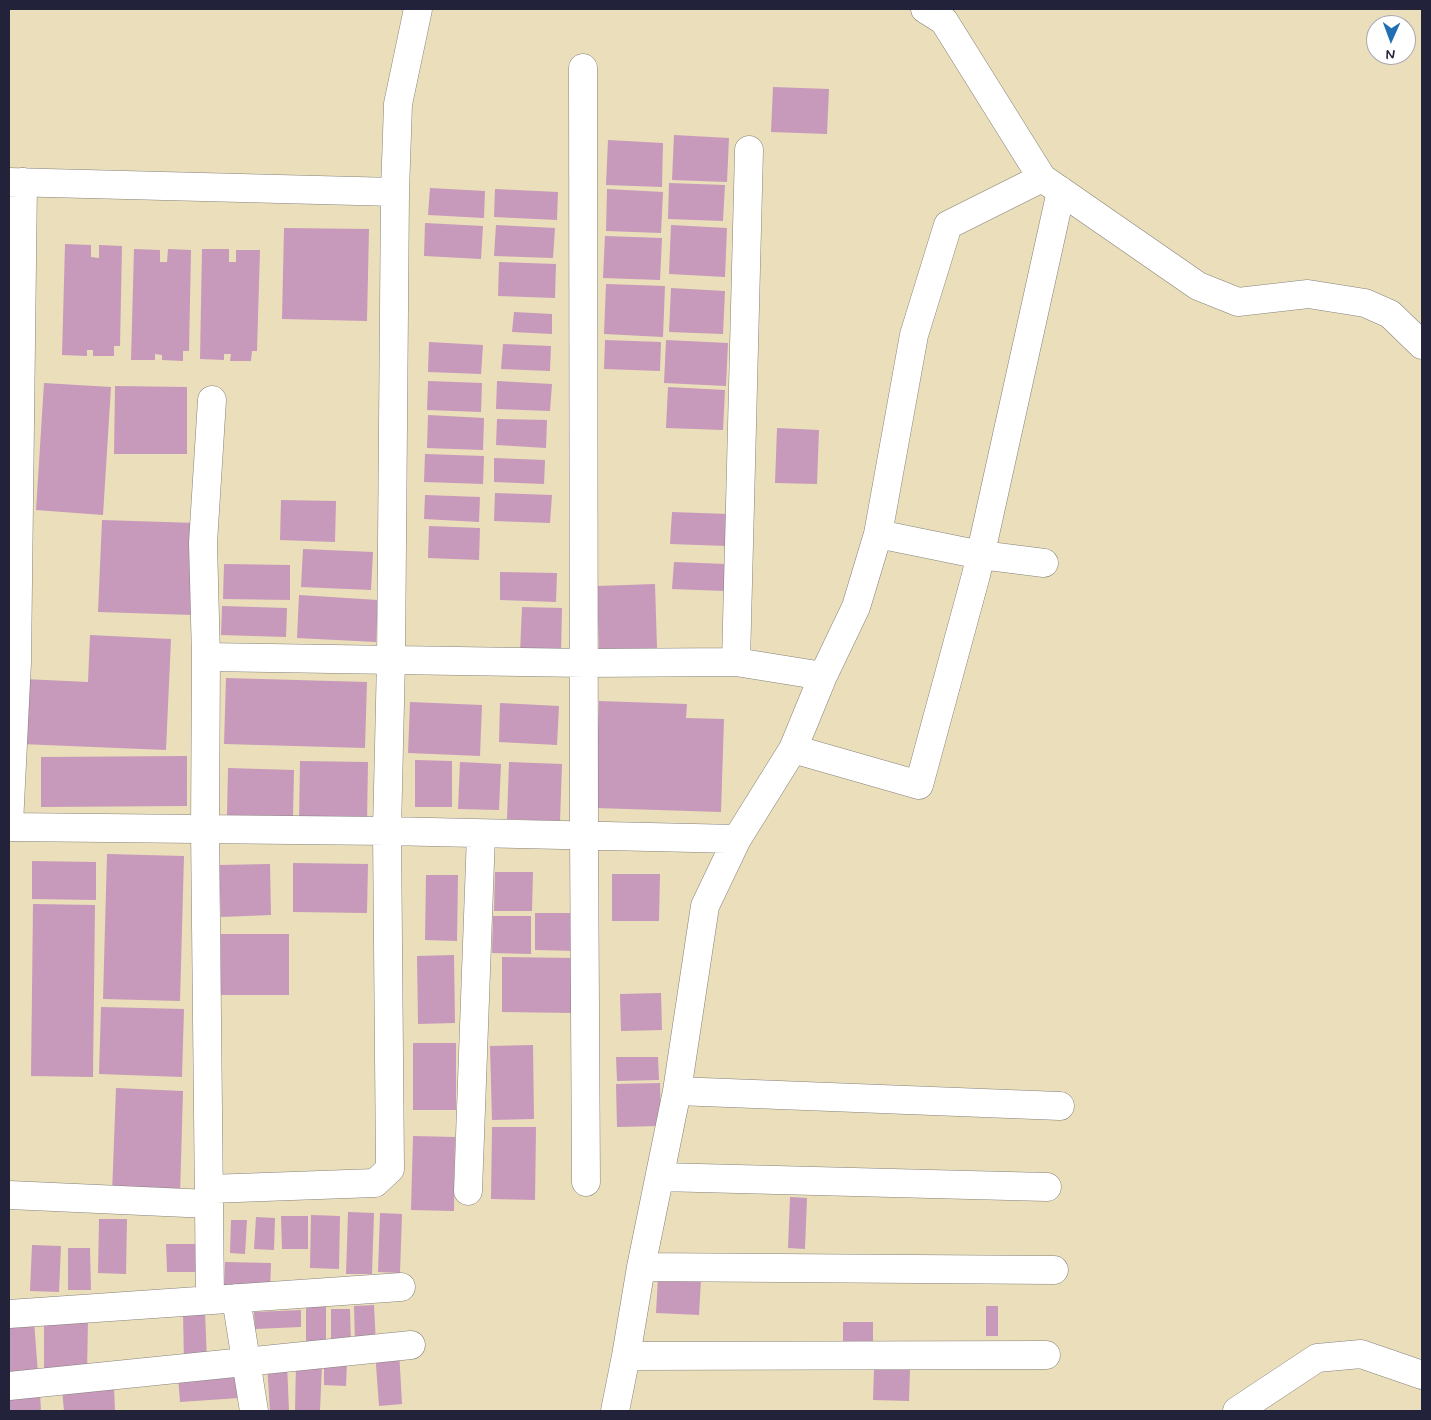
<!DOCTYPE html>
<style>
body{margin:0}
#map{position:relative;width:1431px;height:1420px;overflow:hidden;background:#eadfba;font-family:Mynerve,sans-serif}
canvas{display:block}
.frame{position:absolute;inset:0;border:10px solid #22223b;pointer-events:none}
.north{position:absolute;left:1366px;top:15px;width:50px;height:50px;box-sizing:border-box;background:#fff;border:1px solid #a7a7b1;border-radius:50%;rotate:182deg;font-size:14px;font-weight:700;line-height:20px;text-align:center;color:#22223b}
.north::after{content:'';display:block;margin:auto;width:18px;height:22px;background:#1f6fb2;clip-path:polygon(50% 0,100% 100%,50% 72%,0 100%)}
</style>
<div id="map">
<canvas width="1431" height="1420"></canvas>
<div class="frame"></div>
<div class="north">N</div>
</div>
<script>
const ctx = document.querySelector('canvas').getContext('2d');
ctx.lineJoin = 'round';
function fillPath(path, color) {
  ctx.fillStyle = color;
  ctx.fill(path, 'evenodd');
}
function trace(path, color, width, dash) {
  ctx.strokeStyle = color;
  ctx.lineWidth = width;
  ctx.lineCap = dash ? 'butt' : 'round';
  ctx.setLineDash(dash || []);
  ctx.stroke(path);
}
fillPath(new Path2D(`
 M773,87L829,89L827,134L771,132Z
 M674,135L729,138L727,182L672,180Z
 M608,140L663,143L662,187L606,185Z
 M669,183L725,185L723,221L668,219Z
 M430,188L485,191L484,218L428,215Z
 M495,189L558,192L557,220L494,217Z
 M607,189L663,192L661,233L606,231Z
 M425,223L483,226L481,259L424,256Z
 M496,225L555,228L553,258L494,256Z
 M671,225L727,228L725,277L669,274Z
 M284,228L369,229L367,321L282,319Z
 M605,236L662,238L660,280L603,278Z
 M65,244L91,245V257L99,258V245L122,246L120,346H114V356H93V350H87V356L62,355Z
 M134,249L160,250V262H167L168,249L191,250L189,351H183V361L162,360V355L155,354V360H131Z
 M202,249H229V262H236V250H260L257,351H252L251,361H230L231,354H224V360L200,359Z
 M499,262L556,264L555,298L498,296Z
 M606,284L665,286L663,337L604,334Z
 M671,288L725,291L723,334L669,332Z
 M514,312L552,314V334L512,332Z
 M605,340L661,342L660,371L604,369Z
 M666,340L728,343L726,386L664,383Z
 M429,342L483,345L481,374L428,372Z
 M503,344L551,346L550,371L501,369Z
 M428,381L482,383L481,412L427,410Z
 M497,381L552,384L550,411L496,409Z
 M44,383L111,387L103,515L36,510Z
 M115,386L187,387V454H114Z
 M668,387L725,390L723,430L666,428Z
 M428,415L484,418L483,450L427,448Z
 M497,419L547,420L546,448L496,445Z
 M777,428L819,430L817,484L775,483Z
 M425,454L484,456L483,484L424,482Z
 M494,458L545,460L544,484L494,482Z
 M495,493L552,495L550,523L494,521Z
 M425,495L480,497L479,522L424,519Z
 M281,500L336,501L335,542L280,540Z
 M672,512L728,514L727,546L670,544Z
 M102,520L196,523L193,615L98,612Z
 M429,526L480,528L479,560L428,558Z
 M303,549L373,552L371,590L301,587Z
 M674,562L726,564L725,591L672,589Z
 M224,564L290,565V600L223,599Z
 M500,572L557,573L556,602L500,600Z
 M655,584L657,648L599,650L597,586Z
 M299,595L378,600L376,642L297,638Z
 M222,606L287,608L286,637L221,635Z
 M522,607L562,608L561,654L520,653Z
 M90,635L171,639L166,750L21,744L24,679L88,682Z
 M226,678L367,682L365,748L224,744Z
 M599,701L687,704L686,718L724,719L721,812L595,808Z
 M410,702L482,705L480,756L408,753Z
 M500,703L559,706L557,745L499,742Z
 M187,756V806L41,807V757Z
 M415,760L452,761V807H415Z
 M300,761L368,762L367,824L299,823Z
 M460,762L501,764L499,810L458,809Z
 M509,762L562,764L560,821L507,819Z
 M228,768L294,770L293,818L227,816Z
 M107,854L184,856L180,1001L103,999Z
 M32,861L96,862V900L32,899Z
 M293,863L368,864L367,913L293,912Z
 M270,864L271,915L221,917L219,865Z
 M495,872H533L532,911H494Z
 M612,874H660L659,921H612Z
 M426,875H458L457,941L425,940Z
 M33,904L95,905L93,1077L31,1076Z
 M535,913H578L577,951L535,950Z
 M493,916H531V954L492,953Z
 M221,934H289V995H221Z
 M454,955L455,1023L418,1024L417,956Z
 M502,957L576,958L575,1013L502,1012Z
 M661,993L662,1030L621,1031L620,994Z
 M101,1007L184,1009L182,1077L99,1074Z
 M413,1043H456V1110H413Z
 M533,1045L534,1119L492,1120L490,1046Z
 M616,1057H658L659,1080L617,1081Z
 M660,1083L661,1126L617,1127L616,1084Z
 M116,1088L183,1091L180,1196L112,1194Z
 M492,1127H536L535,1200L491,1199Z
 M413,1136L455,1137L454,1211L411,1210Z
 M790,1197L807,1198L805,1249L788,1248Z
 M348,1212L374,1213L372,1274H346Z
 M380,1213L402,1214L400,1273L378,1272Z
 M311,1215L340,1216L339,1269L310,1268Z
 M281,1216H308V1249H282Z
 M256,1217L275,1218L274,1250L254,1249Z
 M99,1219H127L126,1274L98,1273Z
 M231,1220H247L245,1254L230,1253Z
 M166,1244H196V1272H167Z
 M32,1245L61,1246L59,1292L30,1291Z
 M68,1248H90L91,1290H68Z
 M225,1262L271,1263L270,1292L224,1291Z
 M658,1277L701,1279L699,1315L656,1313Z
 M374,1305L376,1345H355L354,1306Z
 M306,1306H326V1351H306Z
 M986,1306H998V1336H986Z
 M331,1309H350L351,1347H331Z
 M205,1310L207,1363L184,1364L183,1311Z
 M301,1310V1327L255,1329L254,1312Z
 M88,1318L87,1374H44V1319Z
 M34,1321L38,1374L9,1377V1324Z
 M843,1322H873V1350H843Z
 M399,1350L402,1404L379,1406L375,1351Z
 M324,1360H347L346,1386L324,1385Z
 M296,1363L322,1364L320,1411H295Z
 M267,1364H287L289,1411H270Z
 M874,1369L910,1370L909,1401L873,1400Z
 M237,1374L239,1398L180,1402L178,1377Z
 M114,1386L115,1411H64L62,1389Z
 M40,1394L41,1411H9V1395Z`), '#c799bb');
const minor = new Path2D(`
 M925,9L944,21L1042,178L1198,286L1238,302L1308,294L1365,303L1390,314L1422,345
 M583,68L584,835L586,1182
 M9,182L395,192
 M878,534L981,555L1044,563
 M206,657L584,663L736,662L823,676
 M736,662L749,150
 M793,749L919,785L976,575L1061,191
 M9,824L17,662L23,182
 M9,827L387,831L737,839
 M677,1091L1060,1106
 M660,1177L1047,1187
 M209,1189L375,1183L390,1169L387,831L391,660L395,192L398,104L418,9
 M468,1191L481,834
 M9,1195L209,1204
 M641,1267L1054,1270
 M236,1298L254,1411
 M210,1300L205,829L206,657L203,543L212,400
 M9,1314L401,1287
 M626,1356L1046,1355
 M9,1386L411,1345
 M615,1411L626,1356L641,1267L677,1091L705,906L737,839L793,749L823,676L856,607L878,534L914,335L948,225L1042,178
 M1237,1411L1317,1358L1361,1354L1422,1375`);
trace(minor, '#86807a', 29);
trace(minor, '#fff', 28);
</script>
